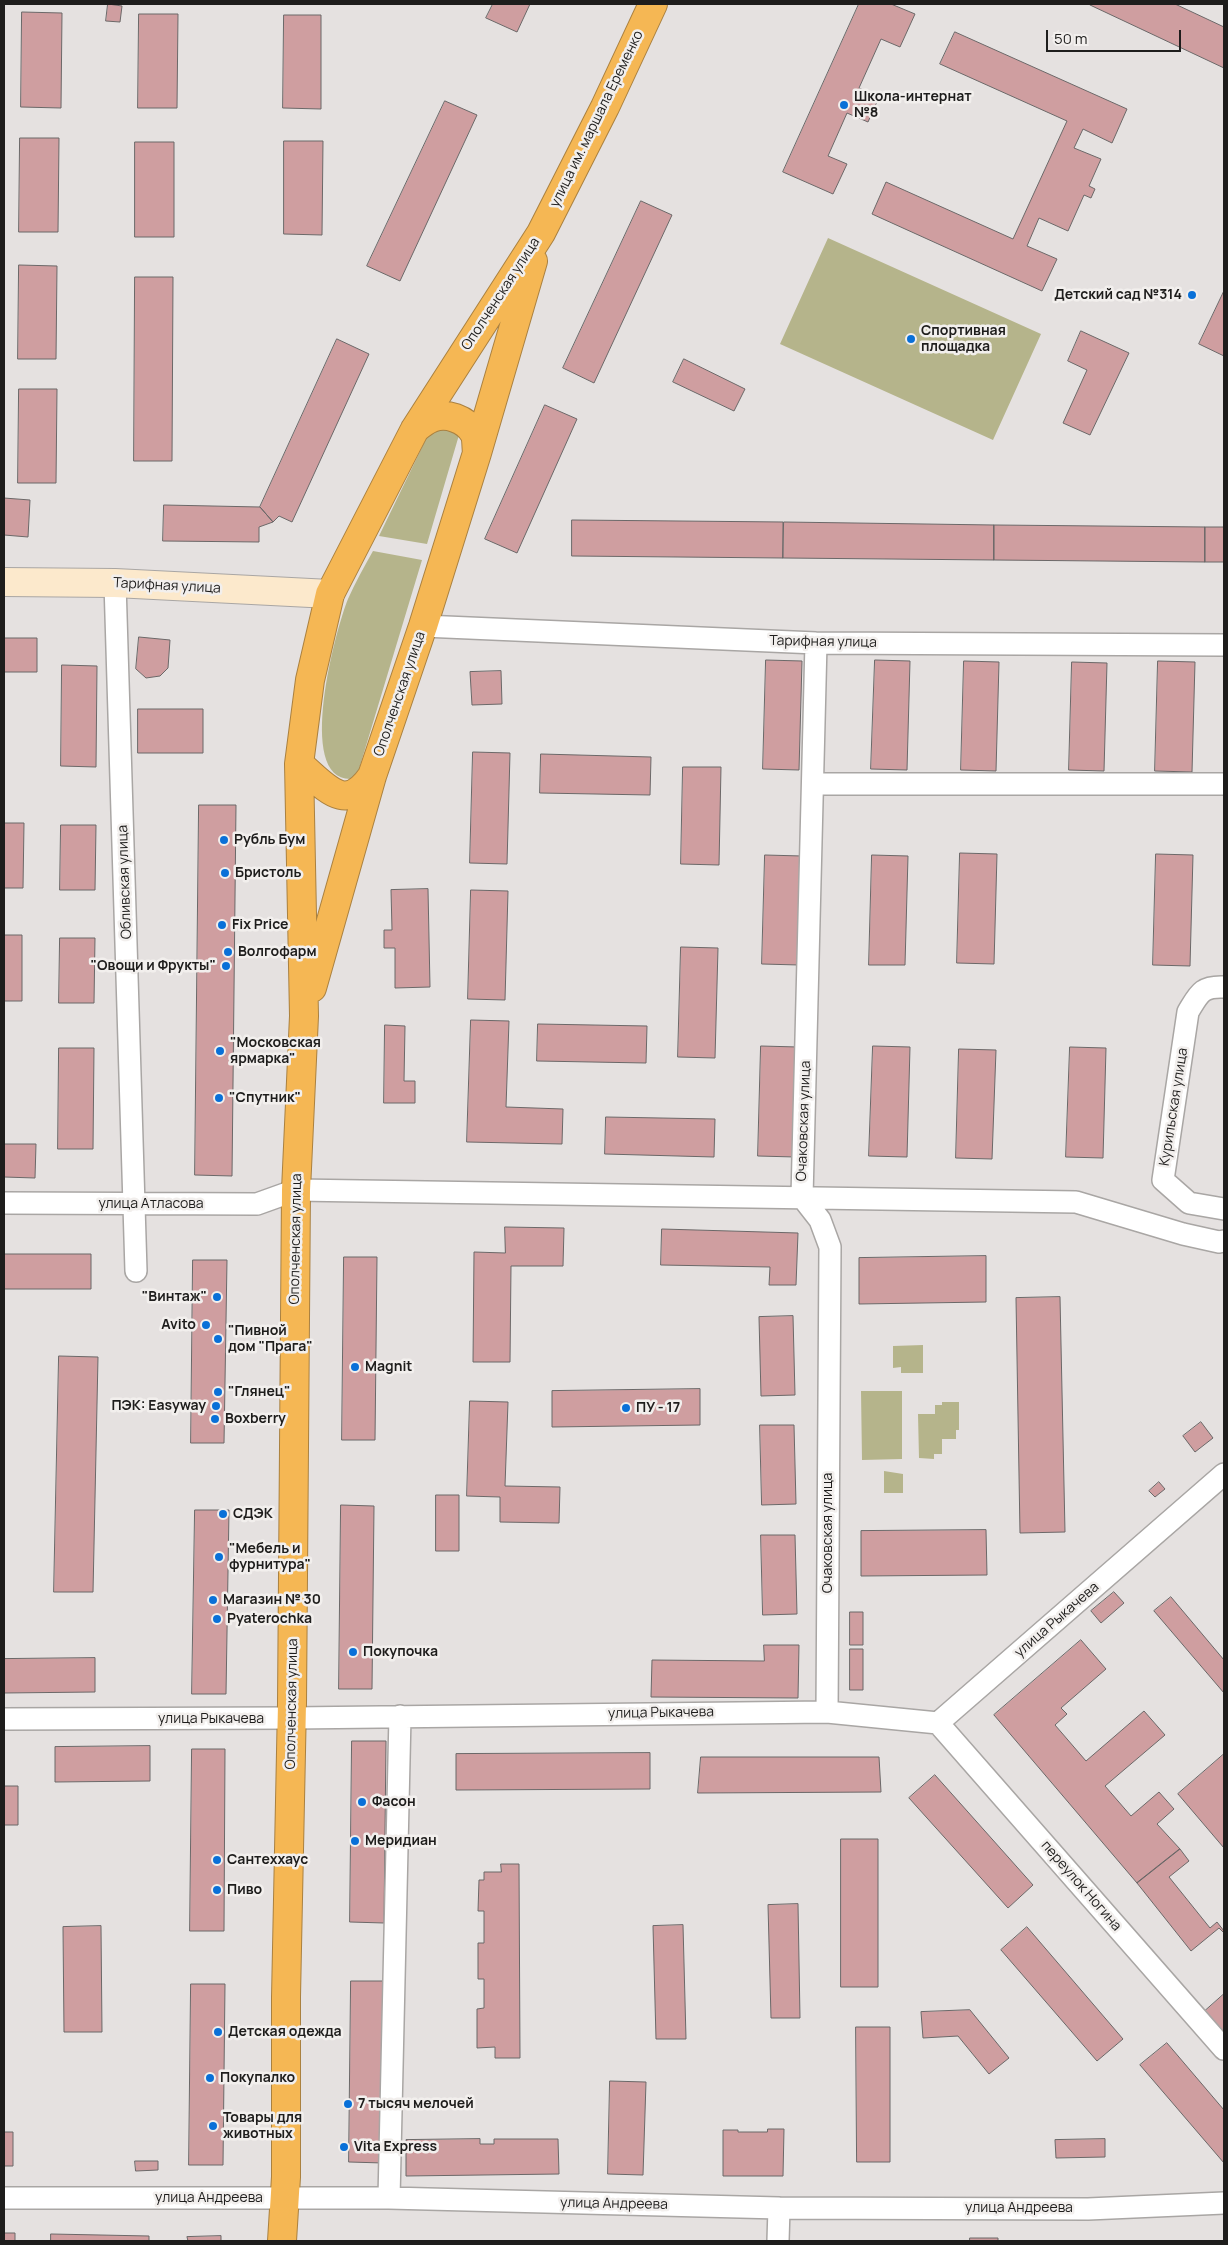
<!DOCTYPE html>
<meta charset="utf-8">
<style>
body{margin:0}
#map{position:relative;width:1228px;height:2245px;overflow:hidden;background:#e5e1e0;font-family:Manrope,sans-serif}
canvas{display:block}
.frame{position:absolute;inset:0;border:5px solid #1e1d1c;pointer-events:none}
.scale{position:absolute;left:1046px;top:30px;width:135px;height:22px;box-sizing:border-box;border:2px solid #1e1d1c;border-top:0;padding-left:6px;font-size:15px;line-height:18px;white-space:nowrap;color:#1e1d1c;-webkit-text-stroke:4px #f2efed;paint-order:stroke}
</style>
<div id="map">
<canvas width="1228" height="2245"></canvas>
<div class="frame"></div>
<div class="scale">50 m</div>
</div>
<script>
const ctx = document.querySelector('canvas').getContext('2d');
ctx.lineJoin = 'round';
function fillPath(path, color) {
  ctx.fillStyle = color;
  ctx.fill(path, 'evenodd');
}
function trace(path, color, width, dash) {
  ctx.strokeStyle = color;
  ctx.lineWidth = width;
  ctx.lineCap = dash ? 'butt' : 'round';
  ctx.setLineDash(dash || []);
  ctx.stroke(path);
}
function write(font, color, halo, rows, align = 'center') {
  ctx.font = font + ' Manrope,sans-serif';
  ctx.lineWidth = 5;
  ctx.setLineDash([]);
  ctx.textBaseline = 'middle';
  ctx.strokeStyle = halo;
  ctx.fillStyle = color;
  for (const [text, x, y, turn = 0] of rows) {
    ctx.save();
    ctx.translate(x, y);
    ctx.rotate((+turn || 0) * Math.PI / 180);
    ctx.textAlign = isNaN(turn) ? turn : align;
    if (halo) ctx.strokeText(text, 0, 0);
    ctx.fillText(text, 0, 0);
    ctx.restore();
  }
}
fillPath(new Path2D(`
 M828,238L1041,334L993,440L780,344Z
 M447,426L459,435L427,544L379,536L430,431Z
 M373,551L422,560L359,769L352,779C294,782 336,628 348,599C355,583 364,567 373,551Z
 M923,1345V1373H901V1367L893,1368V1346Z
 M861,1391H902V1459L862,1460Z
 M942,1402H959V1430H956V1439H942V1454H934V1459L919,1458L918,1414H935V1405H942Z
 M884,1471L903,1474V1493H884Z`), '#b5b48b');
const building = new Path2D(`
 M108,4L122,6L120,22L106,21Z
 M493,4H530L517,32L486,18Z
 M859,4H891L915,14L900,47L881,39L859,88L879,97L868,122L847,113L828,156L847,164L833,194L783,172Z
 M1090,4H1175L1224,27V68L1090,5Z
 M22,12L62,13L61,108L21,107Z
 M139,14H178L177,108H138Z
 M284,15H321V109L283,108Z
 M955,32L1127,109L1112,143L1083,129L1074,148L1101,159L1089,186L1095,189L1091,198L1084,195L1068,231L1039,218L1027,246L1057,259L1042,291L872,214L886,182L1013,239L1067,121L940,64Z
 M445,101L477,115L400,281L367,266Z
 M20,138H59L58,232H19Z
 M284,141H323L322,235L284,234Z
 M135,142H174V237H135Z
 M641,201L672,215L594,383L563,368Z
 M19,265L57,266L56,359H18Z
 M135,277H173L172,461H134Z
 M1224,291V356L1199,344Z
 M1081,331L1129,353L1090,435L1063,423L1087,370L1068,361Z
 M337,339L369,354L292,522L279,516L273,522L260,507Z
 M684,359L745,389L734,411L673,382Z
 M19,389H57L56,483H18Z
 M545,405L577,419L517,553L485,539Z
 M4,498L30,500L28,537L4,535Z
 M164,505L260,507L273,522L259,527V542L163,541Z
 M572,520L783,522V558L572,556Z
 M784,522L994,525V560L783,558Z
 M994,525L1205,527V562L994,560Z
 M1205,527H1224V562H1205Z
 M139,637L170,640L168,668L160,676L146,678L136,669Z
 M4,638H37V672H4Z
 M766,660L802,661L799,770L763,769Z
 M875,660L910,661L907,770L871,769Z
 M964,661L999,662L996,771L961,770Z
 M1158,661L1195,662L1192,772L1155,771Z
 M1072,662L1107,663L1104,771L1069,770Z
 M62,665L97,666L96,767L61,766Z
 M501,671L502,704L472,705L470,672Z
 M138,709H203V753H138Z
 M473,752L510,753L507,864L470,863Z
 M541,754L651,757L650,795L540,793Z
 M683,767H721L719,865L681,864Z
 M199,805H236L232,1176L195,1175Z
 M4,823H24L23,888H4Z
 M61,825H96L95,890H60Z
 M960,853L997,854L994,964L957,963Z
 M1156,854L1193,855L1190,966L1153,965Z
 M765,855L802,856L799,965L762,964Z
 M872,855L908,856L905,965H869Z
 M428,889L430,987L395,988V948H384V930H392L391,890Z
 M471,890L508,891L505,1000L468,999Z
 M4,935H22V1001H4Z
 M60,938H95L94,1003H59Z
 M681,947L718,948L715,1058L678,1057Z
 M471,1020L509,1021L506,1107L563,1109L562,1144L467,1142Z
 M538,1024L647,1026L646,1063L537,1061Z
 M385,1025L405,1026L404,1081H415V1103H384Z
 M761,1046L798,1047L795,1157L758,1156Z
 M873,1046L910,1047L907,1157L869,1156Z
 M1070,1047L1106,1048L1103,1158L1066,1157Z
 M59,1048H94L93,1149H58Z
 M959,1049L996,1050L992,1159L956,1158Z
 M606,1117L715,1119L714,1157L605,1154Z
 M4,1144H36L35,1178L4,1177Z
 M505,1227L564,1228L563,1266H511L510,1362H473L474,1252L505,1253Z
 M662,1229L798,1233L796,1285H769L770,1267L661,1265Z
 M4,1254H91V1289H4Z
 M986,1256V1302L859,1304V1258Z
 M344,1257H377L375,1440H342Z
 M193,1260H227L224,1443H191Z
 M1060,1297L1065,1532L1020,1533L1016,1298Z
 M793,1316L795,1395L761,1396L759,1317Z
 M59,1356L98,1357L93,1592H54Z
 M700,1389V1425L552,1427V1391Z
 M470,1401L508,1402L505,1486L560,1487L559,1523L500,1522V1497L467,1496Z
 M1201,1422L1213,1438L1195,1452L1183,1436Z
 M760,1425H794L796,1504L762,1505Z
 M1159,1482L1165,1489L1155,1497L1149,1491Z
 M436,1495H459V1551H436Z
 M341,1505L374,1506L372,1689H339Z
 M195,1510H229L226,1694H192Z
 M986,1530L987,1575L861,1576V1531Z
 M761,1535H795L797,1614L763,1615Z
 M1114,1592L1124,1603L1101,1623L1091,1611Z
 M1171,1597L1224,1660V1693L1154,1611Z
 M850,1612H863V1645H850Z
 M1081,1640L1106,1669L1061,1708L1067,1714L1055,1725L1086,1761L1144,1711L1165,1735L1105,1786L1131,1816L1159,1792L1174,1809L1157,1824L1180,1849L1137,1883L994,1715Z
 M764,1645H799L798,1698L651,1697L652,1660L764,1661Z
 M850,1649H863V1690H850Z
 M95,1658V1692L4,1693V1659Z
 M352,1741H386L384,1923L350,1922Z
 M150,1746V1781L55,1782V1747Z
 M192,1749H225L224,1931H190Z
 M650,1753V1789L456,1790V1754Z
 M1224,1754V1848L1178,1794Z
 M701,1757H879L881,1792L698,1793Z
 M935,1775L1033,1885L1008,1908L909,1798Z
 M4,1786H18V1825H4Z
 M841,1839H878V1987H841Z
 M1180,1849L1189,1861L1169,1877L1210,1928L1217,1922L1224,1931L1223,1932L1219,1928L1191,1951L1137,1883Z
 M501,1864H519L520,2058H495V2047L477,2048V2009L484,2008V1979H478V1943H484V1911H478L479,1880H484V1872H501Z
 M798,1904L800,2018H771L768,1905Z
 M683,1925L686,2039H656L653,1926Z
 M101,1926L102,2032H64L63,1927Z
 M1027,1927L1123,2039L1097,2061L1001,1950Z
 M351,1981H385L383,2163L349,2162Z
 M191,1984H225L223,2165H189Z
 M1224,1994V2033L1205,2011Z
 M970,2010L1009,2058L989,2074L958,2036L923,2038L921,2012Z
 M856,2027H890V2162H857Z
 M1167,2043L1224,2110V2163L1140,2065Z
 M610,2081L646,2082L643,2175L608,2174Z
 M768,2129H784L783,2176H723V2130H738V2132H767Z
 M4,2132H13V2166H4Z
 M480,2139V2144H494V2139H558L559,2174L406,2176V2140Z
 M1105,2139V2157L1056,2158L1055,2140Z
 M135,2161H158V2170L136,2171Z
 M4,2233H15V2241H4Z
 M51,2234L149,2236V2241H51Z
 M221,2236V2241H188L187,2237Z
 M970,2238H998V2241H970Z`);
fillPath(building, '#cf9ea0');
trace(building, '#6b6868', 1);
const street = new Path2D(`
 M115,583L136,1271
 M423,626L816,643L1224,645
 M816,643L802,1197L820,1220L830,1247L827,1712
 M813,784H1224
 M1224,987C1201,986 1199,994 1188,1012L1163,1180L1189,1203L1224,1209
 M4,1203L257,1204L296,1190L1076,1202L1183,1234L1219,1242L1224,1241
 M4,1719L292,1718L827,1712L938,1723L1224,1474
 M938,1723L1224,2049
 M4,2198H389L779,2208L1088,2209L1224,2203
 M389,2198L400,1716
 M778,2241L779,2208`);
const secondary = new Path2D(`
 M4,582L115,583L330,594`);
const highway = new Path2D(`
 M415,429C420,425 426,420 432,418C446,412 466,419 474,433C477,438 476,446 477,453
 M299,764C326,787 345,815 372,776
 M312,988L372,776L423,626L477,453L533,261
 M282,2241L286,2177V1997L292,1703L296,1190L304,1016L299,764L310,680L330,594L415,429L541,233L605,107L653,4`);
trace(street, '#a9a6a4', 24);
trace(secondary, '#a9a6a4', 30);
trace(highway, '#aa8140', 30);
trace(street, '#fff', 21);
trace(secondary, '#fce9cc', 28);
trace(highway, '#f5b754', 28);
for (const [x, y, r, color] of [
 [844,105,5,"#0970d8"],
 [1192,295,5,"#0970d8"],
 [911,339,5,"#0970d8"],
 [224,840,5,"#0970d8"],
 [225,873,5,"#0970d8"],
 [222,925,5,"#0970d8"],
 [228,952,5,"#0970d8"],
 [226,966,5,"#0970d8"],
 [220,1051,5,"#0970d8"],
 [219,1098,5,"#0970d8"],
 [217,1297,5,"#0970d8"],
 [206,1325,5,"#0970d8"],
 [218,1339,5,"#0970d8"],
 [355,1367,5,"#0970d8"],
 [218,1392,5,"#0970d8"],
 [216,1406,5,"#0970d8"],
 [626,1408,5,"#0970d8"],
 [215,1419,5,"#0970d8"],
 [223,1514,5,"#0970d8"],
 [219,1557,5,"#0970d8"],
 [213,1600,5,"#0970d8"],
 [217,1619,5,"#0970d8"],
 [353,1652,5,"#0970d8"],
 [362,1802,5,"#0970d8"],
 [355,1841,5,"#0970d8"],
 [217,1860,5,"#0970d8"],
 [217,1890,5,"#0970d8"],
 [218,2032,5,"#0970d8"],
 [210,2078,5,"#0970d8"],
 [348,2104,5,"#0970d8"],
 [213,2126,5,"#0970d8"],
 [344,2147,5,"#0970d8"]
]) {
  const dot = new Path2D();
  dot.arc(x, y, r, 0, 2 * Math.PI);
  ctx.fillStyle = color;
  ctx.fill(dot);
  trace(dot, '#f2efed', 2);
}
write('bold 14px', '#1e1d1c', '#f2efed', [
 ["Школа-интернат",854,97],
 ["№8",854,113],
 ["Детский сад №314",1182,295,"right"],
 ["Спортивная",921,331],
 ["площадка",921,347],
 ["Рубль Бум",234,840],
 ["Бристоль",235,873],
 ["Fix Price",232,925],
 ["Волгофарм",238,952],
 ["\"Овощи и Фрукты\"",216,966,"right"],
 ["\"Московская",230,1043],
 ["ярмарка\"",230,1059],
 ["\"Спутник\"",229,1098],
 ["\"Винтаж\"",207,1297,"right"],
 ["Avito",196,1325,"right"],
 ["\"Пивной",228,1331],
 ["дом \"Прага\"",228,1347],
 ["Magnit",365,1367],
 ["\"Глянец\"",228,1392],
 ["ПЭК: Easyway",206,1406,"right"],
 ["ПУ - 17",636,1408],
 ["Boxberry",225,1419],
 ["СДЭК",233,1514],
 ["\"Мебель и",229,1549],
 ["фурнитура\"",229,1565],
 ["Магазин № 30",223,1600],
 ["Pyaterochka",227,1619],
 ["Покупочка",363,1652],
 ["Фасон",372,1802],
 ["Меридиан",365,1841],
 ["Сантеххаус",227,1860],
 ["Пиво",227,1890],
 ["Детская одежда",228,2032],
 ["Покупалко",220,2078],
 ["7 тысяч мелочей",358,2104],
 ["Товары для",223,2118],
 ["животных",223,2134],
 ["Vita Express",354,2147]
], 'left');
write('14px', '#1e1d1c', '#f2efed', [
 ["улица им. маршала Еременко",597,119,-64],
 ["Ополченская улица",501,294,-57],
 ["Тарифная улица",167,586,3],
 ["Тарифная улица",823,642,1],
 ["Ополченская улица",400,694,-71],
 ["Обливская улица",125,882,-92],
 ["Курильская улица",1174,1107,-81],
 ["Очаковская улица",804,1121,-88],
 ["улица Атласова",151,1204],
 ["Ополченская улица",296,1239,-89],
 ["Очаковская улица",828,1533,-90],
 ["улица Рыкачева",1057,1620,-41],
 ["Ополченская улица",292,1704,-89],
 ["улица Рыкачева",661,1713,-1],
 ["улица Рыкачева",211,1719],
 ["переулок Ногина",1081,1886,49],
 ["улица Андреева",209,2198],
 ["улица Андреева",614,2204,1],
 ["улица Андреева",1019,2208]
]);
</script>
